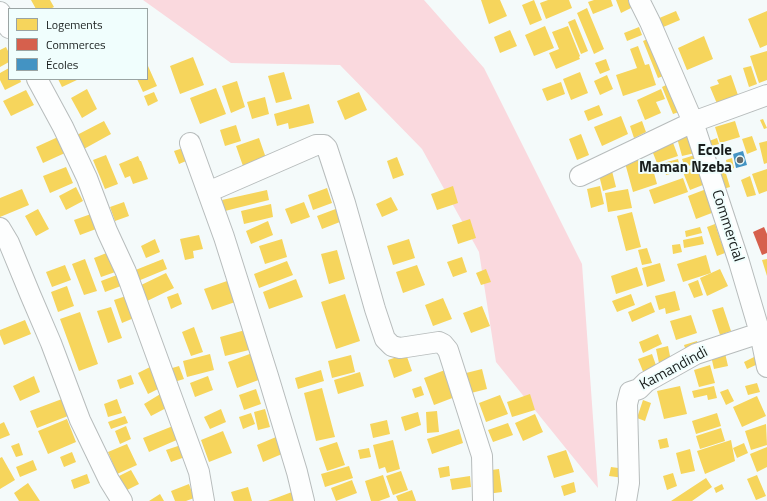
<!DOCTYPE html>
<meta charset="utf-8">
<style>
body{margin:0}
#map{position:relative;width:767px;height:501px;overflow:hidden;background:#f4fafa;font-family:"Titillium Web",sans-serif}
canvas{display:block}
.legend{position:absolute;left:8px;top:8px;width:140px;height:72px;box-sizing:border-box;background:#f0fefd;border:1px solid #9aa4a3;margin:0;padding:5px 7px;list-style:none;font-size:12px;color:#181d1c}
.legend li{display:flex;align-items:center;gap:8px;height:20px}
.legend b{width:20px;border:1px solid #9aa4a3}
</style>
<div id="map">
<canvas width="767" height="501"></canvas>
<ul class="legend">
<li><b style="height:11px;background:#f6d55c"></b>Logements</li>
<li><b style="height:11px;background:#d6604d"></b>Commerces</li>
<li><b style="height:11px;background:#4393c3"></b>Écoles</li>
</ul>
</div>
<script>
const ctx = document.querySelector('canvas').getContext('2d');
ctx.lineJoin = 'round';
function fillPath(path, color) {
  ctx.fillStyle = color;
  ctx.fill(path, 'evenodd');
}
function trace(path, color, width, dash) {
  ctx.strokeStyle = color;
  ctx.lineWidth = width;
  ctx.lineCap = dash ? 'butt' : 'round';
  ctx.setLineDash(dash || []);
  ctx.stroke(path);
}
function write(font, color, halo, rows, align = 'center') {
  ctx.font = font + ' "Titillium Web",sans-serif';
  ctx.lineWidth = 4;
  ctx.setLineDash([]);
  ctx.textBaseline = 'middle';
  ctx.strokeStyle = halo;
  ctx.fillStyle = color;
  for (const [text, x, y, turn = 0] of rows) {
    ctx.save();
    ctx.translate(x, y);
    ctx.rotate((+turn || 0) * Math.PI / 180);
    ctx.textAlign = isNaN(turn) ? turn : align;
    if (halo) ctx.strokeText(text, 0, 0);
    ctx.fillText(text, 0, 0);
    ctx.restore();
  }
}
fillPath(new Path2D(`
 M143,0H424L484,68L582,264L598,488L496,362L479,252L422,149L340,65L231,63Z`), '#fad9de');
fillPath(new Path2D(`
 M31,0H50L54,7L50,9H36Z
 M481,0H500L507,16L489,24Z
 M534,0L542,20L530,25L522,5Z
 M548,0H569L572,8L546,19L540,3Z
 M594,0H611L613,6L593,14L588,2Z
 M616,0H628L631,8L621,13Z
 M587,8L604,49L594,54L577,13Z
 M676,11L680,20L661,28L657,19Z
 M767,11V45L760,48L748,19Z
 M575,19L588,51L581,54L568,22Z
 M545,26L554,48L534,56L525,35Z
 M568,26L580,56L579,57L580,59L556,69L549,53L559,49L552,32Z
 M639,27L642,35L627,41L624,33Z
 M510,30L517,46L500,53L494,37Z
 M704,36L713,59L687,70L678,48Z
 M650,38L666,75L658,78L643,41Z
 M638,46L645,65L649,64L656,85L623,96L616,75L637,68L630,49Z
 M6,47L9,53V62L0,67V50Z
 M767,51V80L759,83L750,56Z
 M193,57L204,85L180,94L170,66Z
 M606,59L610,70L600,74L595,63Z
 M147,66H148L157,86L143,92L137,79H147Z
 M751,66L757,84L749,87L743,68Z
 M9,68V79H20L21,82L5,90L0,80V73Z
 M284,72L292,99L276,103L268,76Z
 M580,72L588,93L571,100L563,79Z
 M607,75L613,89L600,95L594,81Z
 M731,75L739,98L718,106L710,87L719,84L717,80Z
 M58,79H79L62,87Z
 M237,81L245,107L231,113L222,86Z
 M561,82L565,94L547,101L542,89Z
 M668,84L679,112L673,114L662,87Z
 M216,88L226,114L200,124L190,98Z
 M87,89L97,109L82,118L71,98Z
 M661,89L665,99L656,102L661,113L645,120L637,100Z
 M26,90L34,105L11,116L3,101Z
 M154,92L158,101L148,106L144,96Z
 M359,92L367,110L345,120L337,101Z
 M265,97L269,114L252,119L247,102Z
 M309,104L314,123L289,129L288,123L277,126L274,114Z
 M599,105L603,115L588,121L584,111Z
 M621,116L628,134L602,146L594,127Z
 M763,119L767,128L764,129L760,120Z
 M104,121L111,134L82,150L75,136Z
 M642,121L646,132L634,138L630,126Z
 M735,121L740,137L720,143L715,127Z
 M236,125L241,141L225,146L220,130Z
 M581,134L589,155L577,160L569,139Z
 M689,134L695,153L682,156L677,138Z
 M752,136L757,150L747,154L742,139Z
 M58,137L65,153L43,163L36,147Z
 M259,138L266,158L243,166L236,146Z
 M717,138L719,144L711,146L709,141Z
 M672,140L678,156L657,163L651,148Z
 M767,141V163L764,164L759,143Z
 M186,147L191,159L179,164L174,151Z
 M718,147L720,155L713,157L710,149Z
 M106,155L118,184L105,189L93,160Z
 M695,155L697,163L685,167L682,159Z
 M138,156L140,161H141L148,179L133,184L130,176L125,178L119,164Z
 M397,157L404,175L393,179L387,161Z
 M732,158L734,168L728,170L726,160Z
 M640,159L643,169L652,166L657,184L633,192L625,163Z
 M678,159L681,171L666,175L663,163Z
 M701,165L708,183L690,190L683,172Z
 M66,167L73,183L50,193L43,176Z
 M724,167L730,187L723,189L716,169Z
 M767,169V191L759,194L752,174Z
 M612,171L616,187L603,191L599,175Z
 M750,176L756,195L747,197L741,180Z
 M683,178L688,192L654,204L649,190Z
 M453,186L458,203L437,210L431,194Z
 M600,186L604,204L591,208L587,189Z
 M76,187L83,201L66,210L59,196Z
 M327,188L332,203L313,210L308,195Z
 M709,188L717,211L696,219L688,196Z
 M22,189L29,205L0,217V198Z
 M628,189L632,208L608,212L605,193Z
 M267,190L269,200L225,211L222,200Z
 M391,197L398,210L382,217L376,204Z
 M124,202L129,216L115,221L110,207Z
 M304,202L310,217L291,224L285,209Z
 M271,204L273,217L244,224L241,211Z
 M341,207L345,220L322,229L317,216Z
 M38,209L49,229L36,236L25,216Z
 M632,212L641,247L626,251L617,216Z
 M91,214L96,229L80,235L74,220Z
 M470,219L476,238L458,244L452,225Z
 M268,221L273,235L251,244L246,231Z
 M715,224L725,253L717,256L707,227Z
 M700,227L702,233L686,237L685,231Z
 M199,235L203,249L193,251L194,258L185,260L180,239Z
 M702,236L704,244L684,248L683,240Z
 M155,239L160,252L146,258L141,246Z
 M282,239L287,257L265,264L259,246Z
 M409,239L415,258L393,265L387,246Z
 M680,244L682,252L673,254L672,245Z
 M647,248L652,263L642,265L638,250Z
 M114,250L121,270L101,277L94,258Z
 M337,250L345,279L329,284L321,254Z
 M706,255L711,273L683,282L677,264Z
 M462,257L467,272L453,277L447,262Z
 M85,259L97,291L84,295L72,264Z
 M163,259L167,269L138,281L133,271Z
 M767,259V276L762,260Z
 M287,261L293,275L259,288L254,274Z
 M660,263L665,281L647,287L642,268Z
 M65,265L71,280L52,287L46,272Z
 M417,265L425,285L403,293L396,272Z
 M637,267L643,285L616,294L611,276Z
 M486,269L491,282L481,285L476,273Z
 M720,269L728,286L707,296L700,278Z
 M166,273L174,288L145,302L137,287Z
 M117,275L121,286L105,292L101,281Z
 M296,279L303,297L269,309L263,292Z
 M230,280L238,301L212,310L204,289Z
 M698,280L703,295L694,298L688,284Z
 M67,286L74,306L58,312L51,292Z
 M675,291L680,310L666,314L665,308L659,310L655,296Z
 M178,293L182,304L171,309L167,297Z
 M345,294L360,341L336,349L321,302Z
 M631,294L635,305L617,312L612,301Z
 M126,296L134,318L122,323L114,300Z
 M443,298L452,319L433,326L425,305Z
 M651,302L655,312L632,322L628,312Z
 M482,306L490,326L471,333L463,313Z
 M111,307L122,338L108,343L97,311Z
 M723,307L731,331L720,335L712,310Z
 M80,312L98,364L79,371L60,319Z
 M691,315L697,333L676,340L670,321Z
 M25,320L31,334L4,345L0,335V330Z
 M194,327L203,352L191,356L182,332Z
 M249,329L253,349L225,356L220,337Z
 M658,334L662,344L643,353L639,342Z
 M697,341L699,347L686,351L684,345Z
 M668,346L671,361L659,363L656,349Z
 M255,352L264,378L237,388L228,362Z
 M725,353L728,366L714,369L711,356Z
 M210,354L214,370L187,377L183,361Z
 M406,354L412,371L394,378L388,360Z
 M652,354L657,368L644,374L638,359Z
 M351,355L355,372L332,378L328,361Z
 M754,357L758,364L747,369L744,362Z
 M710,365L715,383L699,387L694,370Z
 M152,366L162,387L148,394L138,373Z
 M179,366L184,379L174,382L169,369Z
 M482,369L487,389L471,393L466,373Z
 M321,370L324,381L298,389L295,378Z
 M445,370L455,397L434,405L424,378Z
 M360,372L364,386L338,394L334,380Z
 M131,375L134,384L120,389L117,380Z
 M34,376L40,392L20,401L13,386Z
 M208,376L213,390L195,397L190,383Z
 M757,383L760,392L748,395L745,386Z
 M421,386L424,395L415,398L412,389Z
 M680,386L687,414L664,419L657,391Z
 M714,386L717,398L708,400L707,395L694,398L692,391Z
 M322,388L335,437L316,441L304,393Z
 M256,389L261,404L244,410L239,395Z
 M728,389L734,401L726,405L720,392Z
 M162,393L170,406L151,416L144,404Z
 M530,394L535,410L512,417L507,402Z
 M500,395L508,414L486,422L479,403Z
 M757,396L766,416L742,427L733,407Z
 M62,399L68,416L37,428L30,411Z
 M117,399L122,413L108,417L104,404Z
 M643,400L651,403L645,421L637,418Z
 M221,409L226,422L210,429L204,417Z
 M265,409L270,427L258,430L254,412Z
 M437,411L439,432L427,433L426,412Z
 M418,412L421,425L405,431L401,417Z
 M251,413L255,424L243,429L239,417Z
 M717,413L721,426L696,434L692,421Z
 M535,414L543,432L523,441L515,423Z
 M125,416L128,423L111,429L108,422Z
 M67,419L76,442L48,454L38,431Z
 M387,420L390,434L373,438L370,424Z
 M4,422L10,435L0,439V424Z
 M508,423L513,435L493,442L488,430Z
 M766,424L767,445L751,450L745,431Z
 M126,426L131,439L120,444L115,431Z
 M173,426L179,439L149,452L143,438Z
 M721,428L725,441L700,449L696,436Z
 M459,429L463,443L432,454L427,439Z
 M223,431L232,453L209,462L201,440Z
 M276,437L282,454L263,462L257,445Z
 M667,438L669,447L660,449L658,440Z
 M393,440L400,469L387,473L385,467L379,469L373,445Z
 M731,440L735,461L705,474L697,451Z
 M337,442L345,465L327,471L319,448Z
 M19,443L23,455L16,457L11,446Z
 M744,443L748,453L737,458L733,448Z
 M127,444L137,465L117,474L108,452Z
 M181,445L185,457L171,462L166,450Z
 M767,447V467L757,472L750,454Z
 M369,448L371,457L360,459L358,450Z
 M690,449L695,471L681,474L676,453Z
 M566,450L574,472L554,478L547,456Z
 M72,452L76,462L64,467L60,457Z
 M2,457L15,480L0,489V458Z
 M33,460L37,470L20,477L16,467Z
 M349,466L353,478L325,487L321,474Z
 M449,466L450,476L440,478L438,468Z
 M611,467L626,469L624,478L609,476Z
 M499,469L502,492L487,494L484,471Z
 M131,470L139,484L125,491L117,477Z
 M401,471L408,490L393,495L386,476Z
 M673,473L677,486L667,490L663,476Z
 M87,474L90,483L74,489L71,480Z
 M383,475L390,497L379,501H371L365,481Z
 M757,475L766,496L756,500L747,479Z
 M470,476L471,487L452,490L450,479Z
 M706,478L712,487L692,501H671Z
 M352,480L357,493L336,501L331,488Z
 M574,482L576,492L564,496L561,486Z
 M28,483L40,501H19L14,493Z
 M189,484L194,498L186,501H175L171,491Z
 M722,484L724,489L716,493L714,488Z
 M248,487L252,501H234L231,492Z
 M412,490L416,501H398L396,496Z
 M292,492L295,501H268Z
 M160,494L164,501H149Z`), '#f6d55c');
fillPath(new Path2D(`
 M764,227L767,234V253L762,255L753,232Z`), '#d6604d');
fillPath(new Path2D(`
 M743,151L747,165L736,168L733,154Z`), '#4393c3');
const minor = new Path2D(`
 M639,0L650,22L693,122L739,262L760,333L767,367
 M0,12L9,28
 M37,79L63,127L87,178L107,231L126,272L199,472L204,501
 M190,143L224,237L268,376L297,472L304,501
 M580,176L693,122L767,95
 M208,192L316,145H324L327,148L345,203L375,309L385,339L392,346L400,348L439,342L443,344L448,350L482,456L483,501
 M0,228L9,243L30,294L51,343L80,420L109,480L122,501
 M626,501L629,483L627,404L630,392L639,389L646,382L696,354L760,333`);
trace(minor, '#b7bcbc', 22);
trace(minor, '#fdfefe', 20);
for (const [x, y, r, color] of [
 [740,160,4,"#656a6a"]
]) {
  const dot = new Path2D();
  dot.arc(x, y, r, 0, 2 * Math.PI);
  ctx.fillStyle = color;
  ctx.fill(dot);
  trace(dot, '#f0fefd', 1.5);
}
write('bold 15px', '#181d1c', '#f0fefd', [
 ["Ecole",732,151],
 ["Maman Nzeba",732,168]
], 'right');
write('15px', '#181d1c', '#f0fefd', [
 ["Commercial",727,226,72],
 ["Kamandindi",674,369,-28]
]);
</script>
